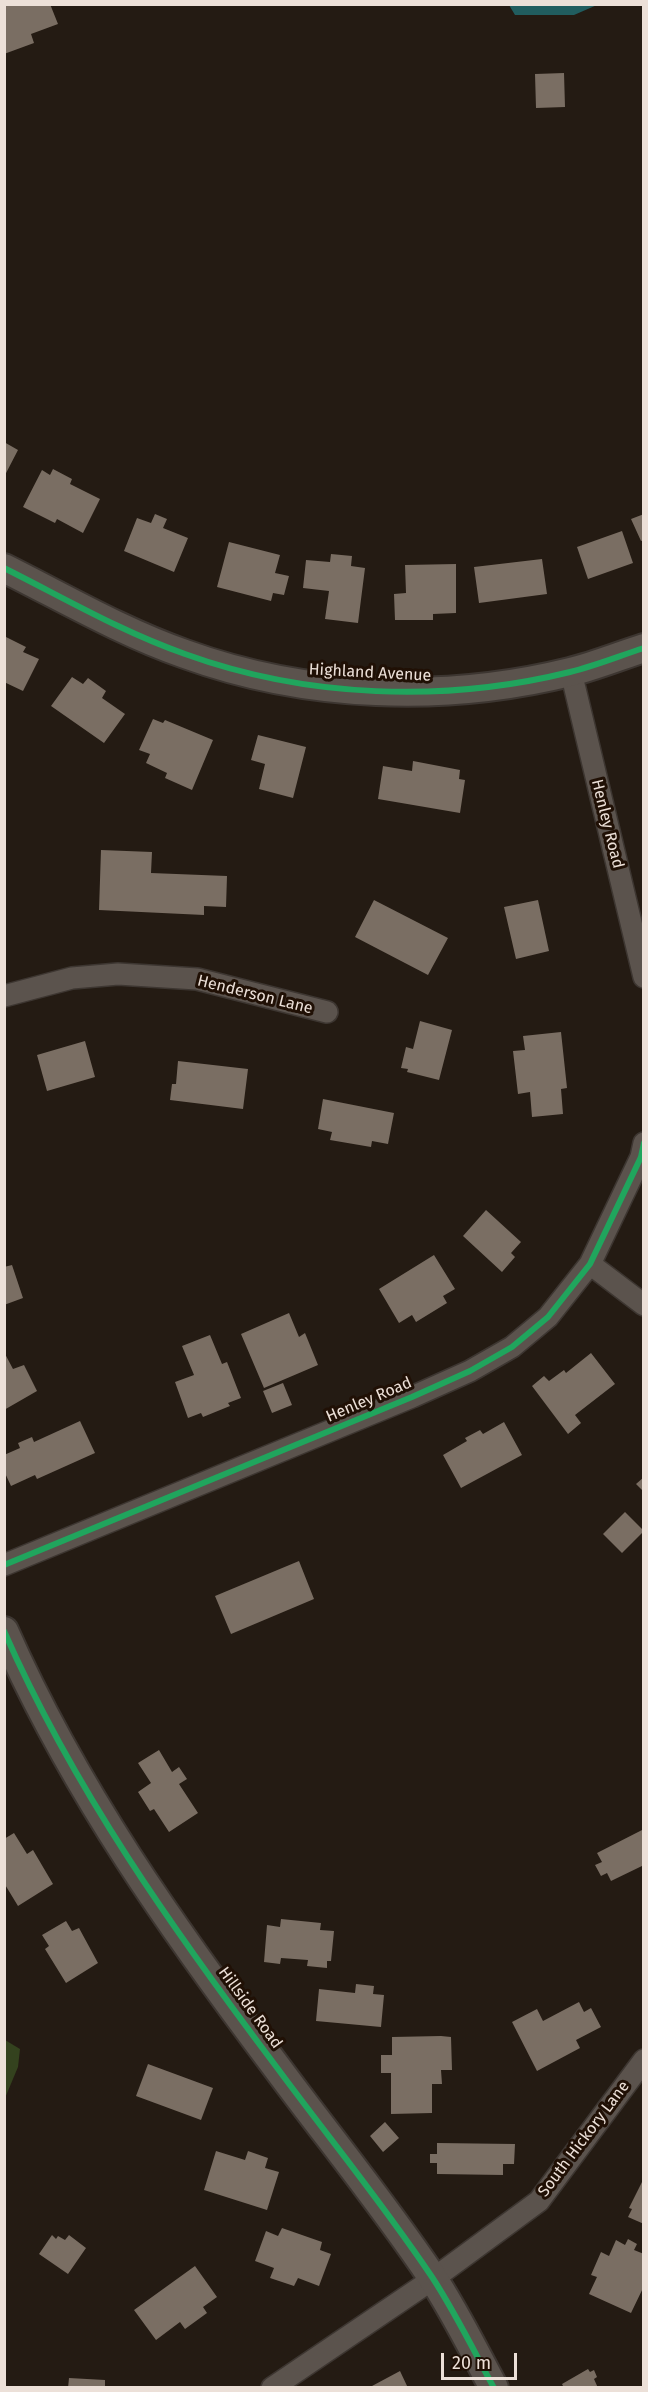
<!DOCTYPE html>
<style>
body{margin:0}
#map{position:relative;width:648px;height:2392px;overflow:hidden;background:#241b13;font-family:"Fira Sans",sans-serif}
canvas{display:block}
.frame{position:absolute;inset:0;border:6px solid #ece0d8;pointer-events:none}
.scale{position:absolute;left:441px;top:2353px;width:76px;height:27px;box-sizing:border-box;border:3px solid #ece0d8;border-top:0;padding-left:8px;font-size:18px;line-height:21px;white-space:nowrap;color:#ece0d8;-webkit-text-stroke:4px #201005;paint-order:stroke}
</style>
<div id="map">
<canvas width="648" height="2392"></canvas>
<div class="frame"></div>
<div class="scale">20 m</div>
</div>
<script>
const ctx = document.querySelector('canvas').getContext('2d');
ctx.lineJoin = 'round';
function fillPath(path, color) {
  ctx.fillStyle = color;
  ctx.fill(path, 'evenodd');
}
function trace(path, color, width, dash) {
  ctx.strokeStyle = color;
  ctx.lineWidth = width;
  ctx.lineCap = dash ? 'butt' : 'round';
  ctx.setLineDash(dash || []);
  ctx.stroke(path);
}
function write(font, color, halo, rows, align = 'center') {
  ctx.font = font + ' "Fira Sans",sans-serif';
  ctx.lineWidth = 6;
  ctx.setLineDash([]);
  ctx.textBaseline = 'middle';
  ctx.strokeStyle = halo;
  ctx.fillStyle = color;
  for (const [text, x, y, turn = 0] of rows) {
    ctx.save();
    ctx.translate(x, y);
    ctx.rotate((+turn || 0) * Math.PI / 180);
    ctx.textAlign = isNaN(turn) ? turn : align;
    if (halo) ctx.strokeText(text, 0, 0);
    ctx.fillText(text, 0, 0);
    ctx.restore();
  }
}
fillPath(new Path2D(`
 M5,2040L20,2049L18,2067L5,2098Z`), '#34421e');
fillPath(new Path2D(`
 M509,5H597L574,15H515Z`), '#215d5f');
fillPath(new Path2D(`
 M4,4H50L58,24L31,34L34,43L4,54Z
 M564,73L565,107L536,108L535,74Z
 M4,442L18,450L4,477Z
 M53,469L72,479L70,484L100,499L83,533L57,519L55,523L23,507L42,470L50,475Z
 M155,514L167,519L163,528L188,538L174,572L124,551L137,518L151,523Z
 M644,514V540L641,541L631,519Z
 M622,531L633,563L588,579L577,547Z
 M229,542L280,555L275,573L289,576L284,595L273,593L271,601L217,587Z
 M331,554L352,556L351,566L365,568L358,623L325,619L329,591L303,588L306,560L330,562Z
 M542,559L547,594L479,603L474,567Z
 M456,564V613L433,614V620H395L394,594L406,593L405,565Z
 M4,636L26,647L23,652L39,659L23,691L4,682Z
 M72,677L83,684L88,678L106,691L102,698L125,714L104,743L51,706Z
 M153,719L163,723L165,720L213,740L192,790L165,778L167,773L146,763L150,754L139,750Z
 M258,735L306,747L293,798L259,789L265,764L251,760Z
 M413,761L460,770L459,779L465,780L460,813L378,799L383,766L412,771Z
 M101,850L152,852L151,873L227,876L226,907L204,906V915L99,910Z
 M374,900L448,938L428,975L355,937Z
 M538,900L549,951L516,959L504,907Z
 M420,1021L452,1030L439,1080L407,1072L408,1069L401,1068L406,1047L413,1049Z
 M561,1032L567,1088L561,1089L563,1114L532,1117L530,1092L518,1094L513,1051L525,1050L523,1036Z
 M85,1041L95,1077L47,1091L37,1055Z
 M178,1061L248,1069L243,1109L170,1100L172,1084H176Z
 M323,1099L394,1113L388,1144L372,1141L371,1147L330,1140L332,1132L318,1129Z
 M486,1210L521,1242L511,1253L515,1257L502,1272L463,1236Z
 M434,1255L455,1289L443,1296L447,1303L416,1322L412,1315L399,1323L379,1289Z
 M12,1265L23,1298L4,1305V1267Z
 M289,1313L299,1337L305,1333L318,1365L264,1388L241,1334Z
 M210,1335L222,1364L227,1362L241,1398L228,1403L230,1406L203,1417L201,1413L188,1418L175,1382L194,1375L182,1346Z
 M4,1352L13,1369L24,1365L37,1391L4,1410Z
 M591,1353L615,1384L575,1415L581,1423L568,1434L532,1386L544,1376L549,1381L564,1370L566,1373Z
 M283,1383L292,1405L272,1413L263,1391Z
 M80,1421L95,1453L37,1479L35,1475L11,1486L4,1471V1455L20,1448L18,1443L32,1437L34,1442Z
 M504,1422L522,1455L461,1488L443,1455L467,1441L465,1438L480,1430L483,1434Z
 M644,1477V1492L636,1484Z
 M625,1512L644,1531L622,1553L603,1534Z
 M299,1561L314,1599L231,1634L215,1596Z
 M159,1750L172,1772L179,1767L187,1779L179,1784L198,1813L169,1832L154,1809L150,1811L138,1792L151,1783L138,1763Z
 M644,1829V1865L611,1881L607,1873L601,1876L595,1865L602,1862L597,1853Z
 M14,1833L27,1854L33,1850L53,1884L18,1906L4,1883V1839Z
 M281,1919L321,1923L320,1930L334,1931L331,1961H327V1968L307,1966L308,1960L281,1958L280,1964L264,1962L267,1925L280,1927Z
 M66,1921L72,1931L79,1928L98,1963L66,1983L45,1949L49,1946L42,1935Z
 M356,1984L374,1986L373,1994L384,1995L381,2027L316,2021L319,1989L355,1993Z
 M579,2002L584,2012L591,2008L601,2027L576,2040L580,2048L537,2071L512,2022L537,2009L543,2021Z
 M441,2036L451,2037L452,2070H441L442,2084H432V2113L391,2114V2073H381V2055H392V2037Z
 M148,2064L213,2088L201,2120L136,2096Z
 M385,2122L399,2138L383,2152L370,2136Z
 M437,2143L515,2144L514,2164H503V2175L437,2174V2163H430V2154H437Z
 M216,2151L245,2160L248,2151L268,2158L265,2168L279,2172L267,2210L204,2190Z
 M644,2178V2224L628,2217L632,2209L629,2208Z
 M282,2228L322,2242L320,2250L331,2254L319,2286L298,2278L294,2286L270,2278L274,2268L255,2261L266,2231L278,2236Z
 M52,2235L56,2239L58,2236L65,2240L69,2235L86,2248L68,2274L39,2254Z
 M628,2239L637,2244L634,2250L644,2254V2286L631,2313L589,2294L597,2277L591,2275L601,2252L609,2256L616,2240L625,2245Z
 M195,2266L217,2297L203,2307L207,2313L185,2329L180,2322L156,2340L134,2310Z
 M588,2369L590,2372L594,2370L597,2377L594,2379L598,2388H564L562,2384Z
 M400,2371L408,2388H372V2386Z
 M69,2378L105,2380V2388H68Z`), '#7a6e63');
const street = new Path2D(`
 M571,672L644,977
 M4,996L72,978L118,974L197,979L327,1012
 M590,1264L644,1305
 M4,1565L412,1397L470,1371L512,1347L548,1317L590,1264L641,1157L644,1143
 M272,2388L433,2279L539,2201L644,2060`);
const secondary = new Path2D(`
 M4,568C64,598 122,632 185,654C306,698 445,703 570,672C595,666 619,656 644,648
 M4,1631C74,1790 174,1931 278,2069C329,2138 384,2205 432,2277C455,2312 474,2351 494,2388`);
trace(street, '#3d3631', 24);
trace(secondary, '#3d3631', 32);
trace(street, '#5b534d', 21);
trace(secondary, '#5b534d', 28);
trace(new Path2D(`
 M4,568C64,598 122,632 185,654C306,698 445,703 570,672C595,666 619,656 644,648
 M4,1565L412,1397L470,1371L512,1347L548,1317L590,1264L641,1157L644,1143
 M4,1631C74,1790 174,1931 278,2069C329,2138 384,2205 432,2277C455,2312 474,2351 494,2388`), '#20a55d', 6);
write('16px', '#ece0d8', '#201005', [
 ["Highland Avenue",370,673,3],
 ["Henley Road",607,824,76],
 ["Henderson Lane",255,995,14],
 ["Henley Road",369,1400,-23],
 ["Hillside Road",250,2008,54],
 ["South Hickory Lane",584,2139,-53]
]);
</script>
